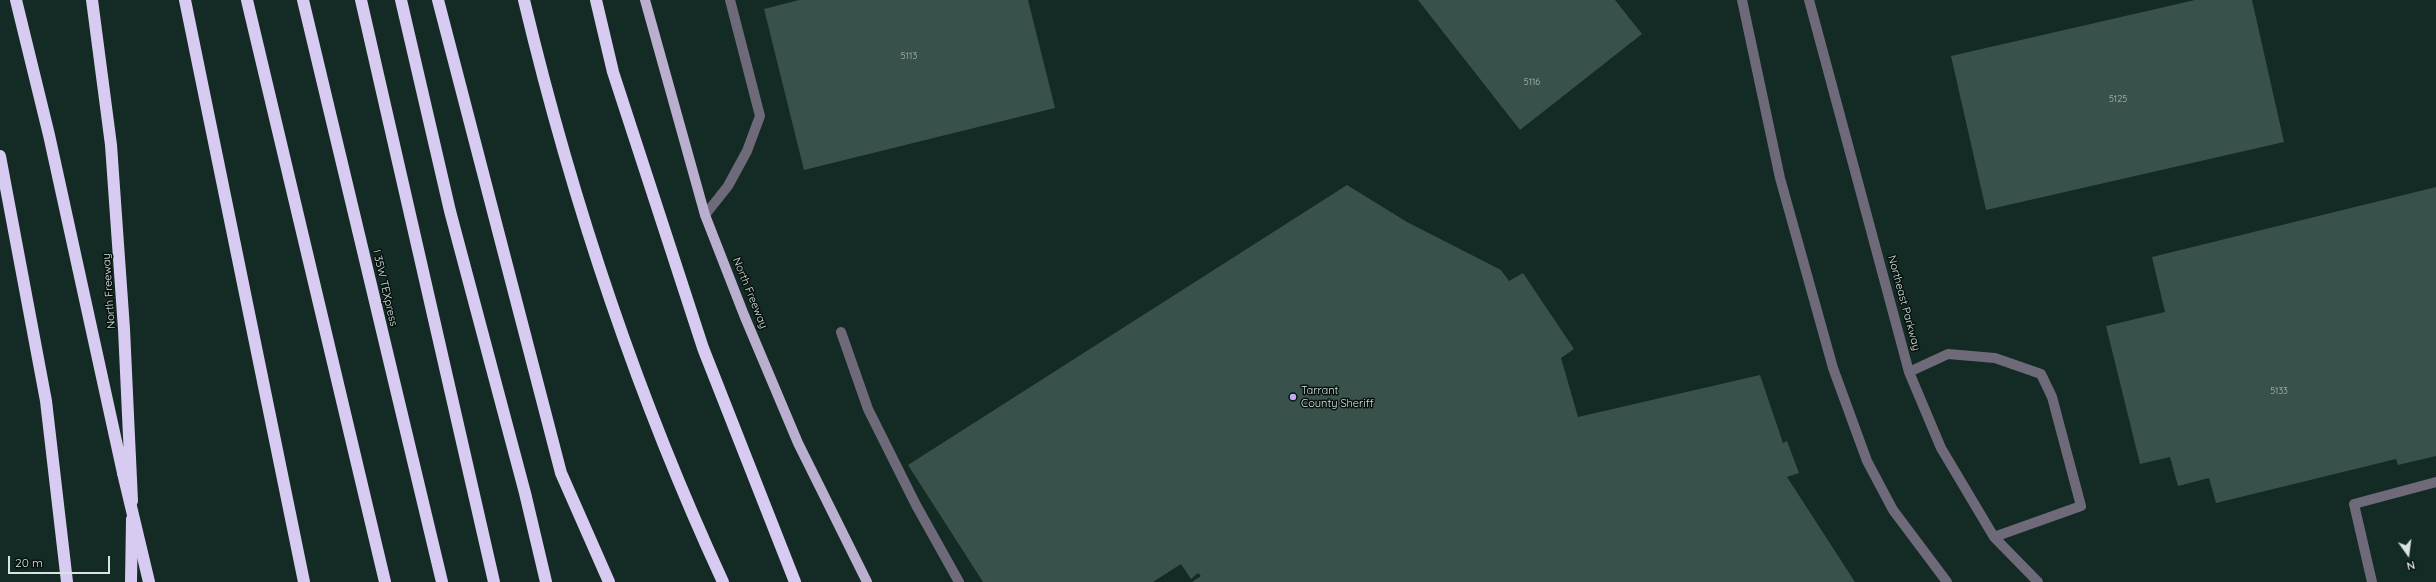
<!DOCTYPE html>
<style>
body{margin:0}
#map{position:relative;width:2436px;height:582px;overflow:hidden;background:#132a25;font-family:Quicksand,sans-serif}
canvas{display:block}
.north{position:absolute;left:2388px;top:534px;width:40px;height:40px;-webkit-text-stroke:3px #07110e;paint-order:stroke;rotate:166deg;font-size:11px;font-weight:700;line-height:16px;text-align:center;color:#d7e4e1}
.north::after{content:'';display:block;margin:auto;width:14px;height:18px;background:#d7e4e1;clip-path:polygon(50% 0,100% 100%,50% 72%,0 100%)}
.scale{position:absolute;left:8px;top:556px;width:102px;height:18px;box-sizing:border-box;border:2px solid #d7e4e1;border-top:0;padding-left:5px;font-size:12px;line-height:14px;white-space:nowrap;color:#d7e4e1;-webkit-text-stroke:3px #07110e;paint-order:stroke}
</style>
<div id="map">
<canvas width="2436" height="582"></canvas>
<div class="north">N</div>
<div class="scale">20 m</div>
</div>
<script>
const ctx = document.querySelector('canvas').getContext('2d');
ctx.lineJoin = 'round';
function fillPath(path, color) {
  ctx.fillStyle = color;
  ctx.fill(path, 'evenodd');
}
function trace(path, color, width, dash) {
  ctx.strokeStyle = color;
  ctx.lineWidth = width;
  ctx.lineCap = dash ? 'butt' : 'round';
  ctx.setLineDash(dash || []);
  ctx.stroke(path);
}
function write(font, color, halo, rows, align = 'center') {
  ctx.font = font + ' Quicksand,sans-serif';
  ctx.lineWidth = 3;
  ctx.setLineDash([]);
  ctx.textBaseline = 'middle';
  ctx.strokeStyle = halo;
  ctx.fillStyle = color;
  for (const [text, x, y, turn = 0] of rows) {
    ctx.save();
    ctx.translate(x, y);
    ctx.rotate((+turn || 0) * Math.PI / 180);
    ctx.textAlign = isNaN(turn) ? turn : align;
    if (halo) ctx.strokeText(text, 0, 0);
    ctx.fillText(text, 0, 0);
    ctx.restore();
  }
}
fillPath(new Path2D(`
 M799,0H1028L1055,108L804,170L764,9Z
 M1418,0H1615L1642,34L1520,130Z
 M2195,0H2252L2284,142L1986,210L1951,56Z
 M1347,185L1407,222L1501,270L1509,281L1523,273L1574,349L1561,358L1578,417L1760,375L1783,443L1787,441L1799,473L1787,477L1855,582H1192L1201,576L1198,573L1191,579L1181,564L1153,582H983L908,465Z
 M2436,187V456L2398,465L2396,459L2216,503L2209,478L2178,486L2170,457L2140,464L2106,326L2165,312L2152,257Z`), '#39514b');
trace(new Path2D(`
 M1742,0L1780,178L1833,368L1867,461L1893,510L1947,582
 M1809,0L1909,372L1941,448L1994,537L2038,582
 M705,215L728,186L747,151L760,116L730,0
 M841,332L868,409L916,505L959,582
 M1909,372L1948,354L1995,358L2041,374L2052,397L2081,506L1994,537
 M2372,582L2354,504L2436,482`), '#6f6a79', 10);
trace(new Path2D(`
 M645,0L705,215L744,315L798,443L867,582`), '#baafcf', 10);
trace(new Path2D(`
 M16,0L49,135L123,473
 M92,0L111,145L124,329L132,501
 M185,0L304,582
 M247,0L385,582
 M303,0L442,582
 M361,0L494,582
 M401,0L450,211L525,493L546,582
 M438,0L561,473L609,582
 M524,0C572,201 636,394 723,582
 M596,0L613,72L703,348L795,582
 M0,156L46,401L67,582
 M131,582L132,519`), '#d7cbf1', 12);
trace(new Path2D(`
 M123,473L149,582`), '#d7cbf1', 12);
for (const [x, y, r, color] of [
 [1293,397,4,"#c2a8f2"]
]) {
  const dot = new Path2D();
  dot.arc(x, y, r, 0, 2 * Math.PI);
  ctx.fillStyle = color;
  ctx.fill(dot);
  trace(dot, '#07110e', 1.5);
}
write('9px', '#b0bfbc', null, [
 ["5113",909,56],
 ["5116",1532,82],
 ["5125",2118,99],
 ["5133",2279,391]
]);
write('11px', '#d7e4e1', '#07110e', [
 ["I 35W TEXpress",385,288,77],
 ["North Freeway",109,291,-94],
 ["North Freeway",750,293,68],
 ["Northeast Parkway",1904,303,75]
]);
write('11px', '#d7e4e1', '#07110e', [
 ["Tarrant",1301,391],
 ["County Sheriff",1301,404]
], 'left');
</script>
